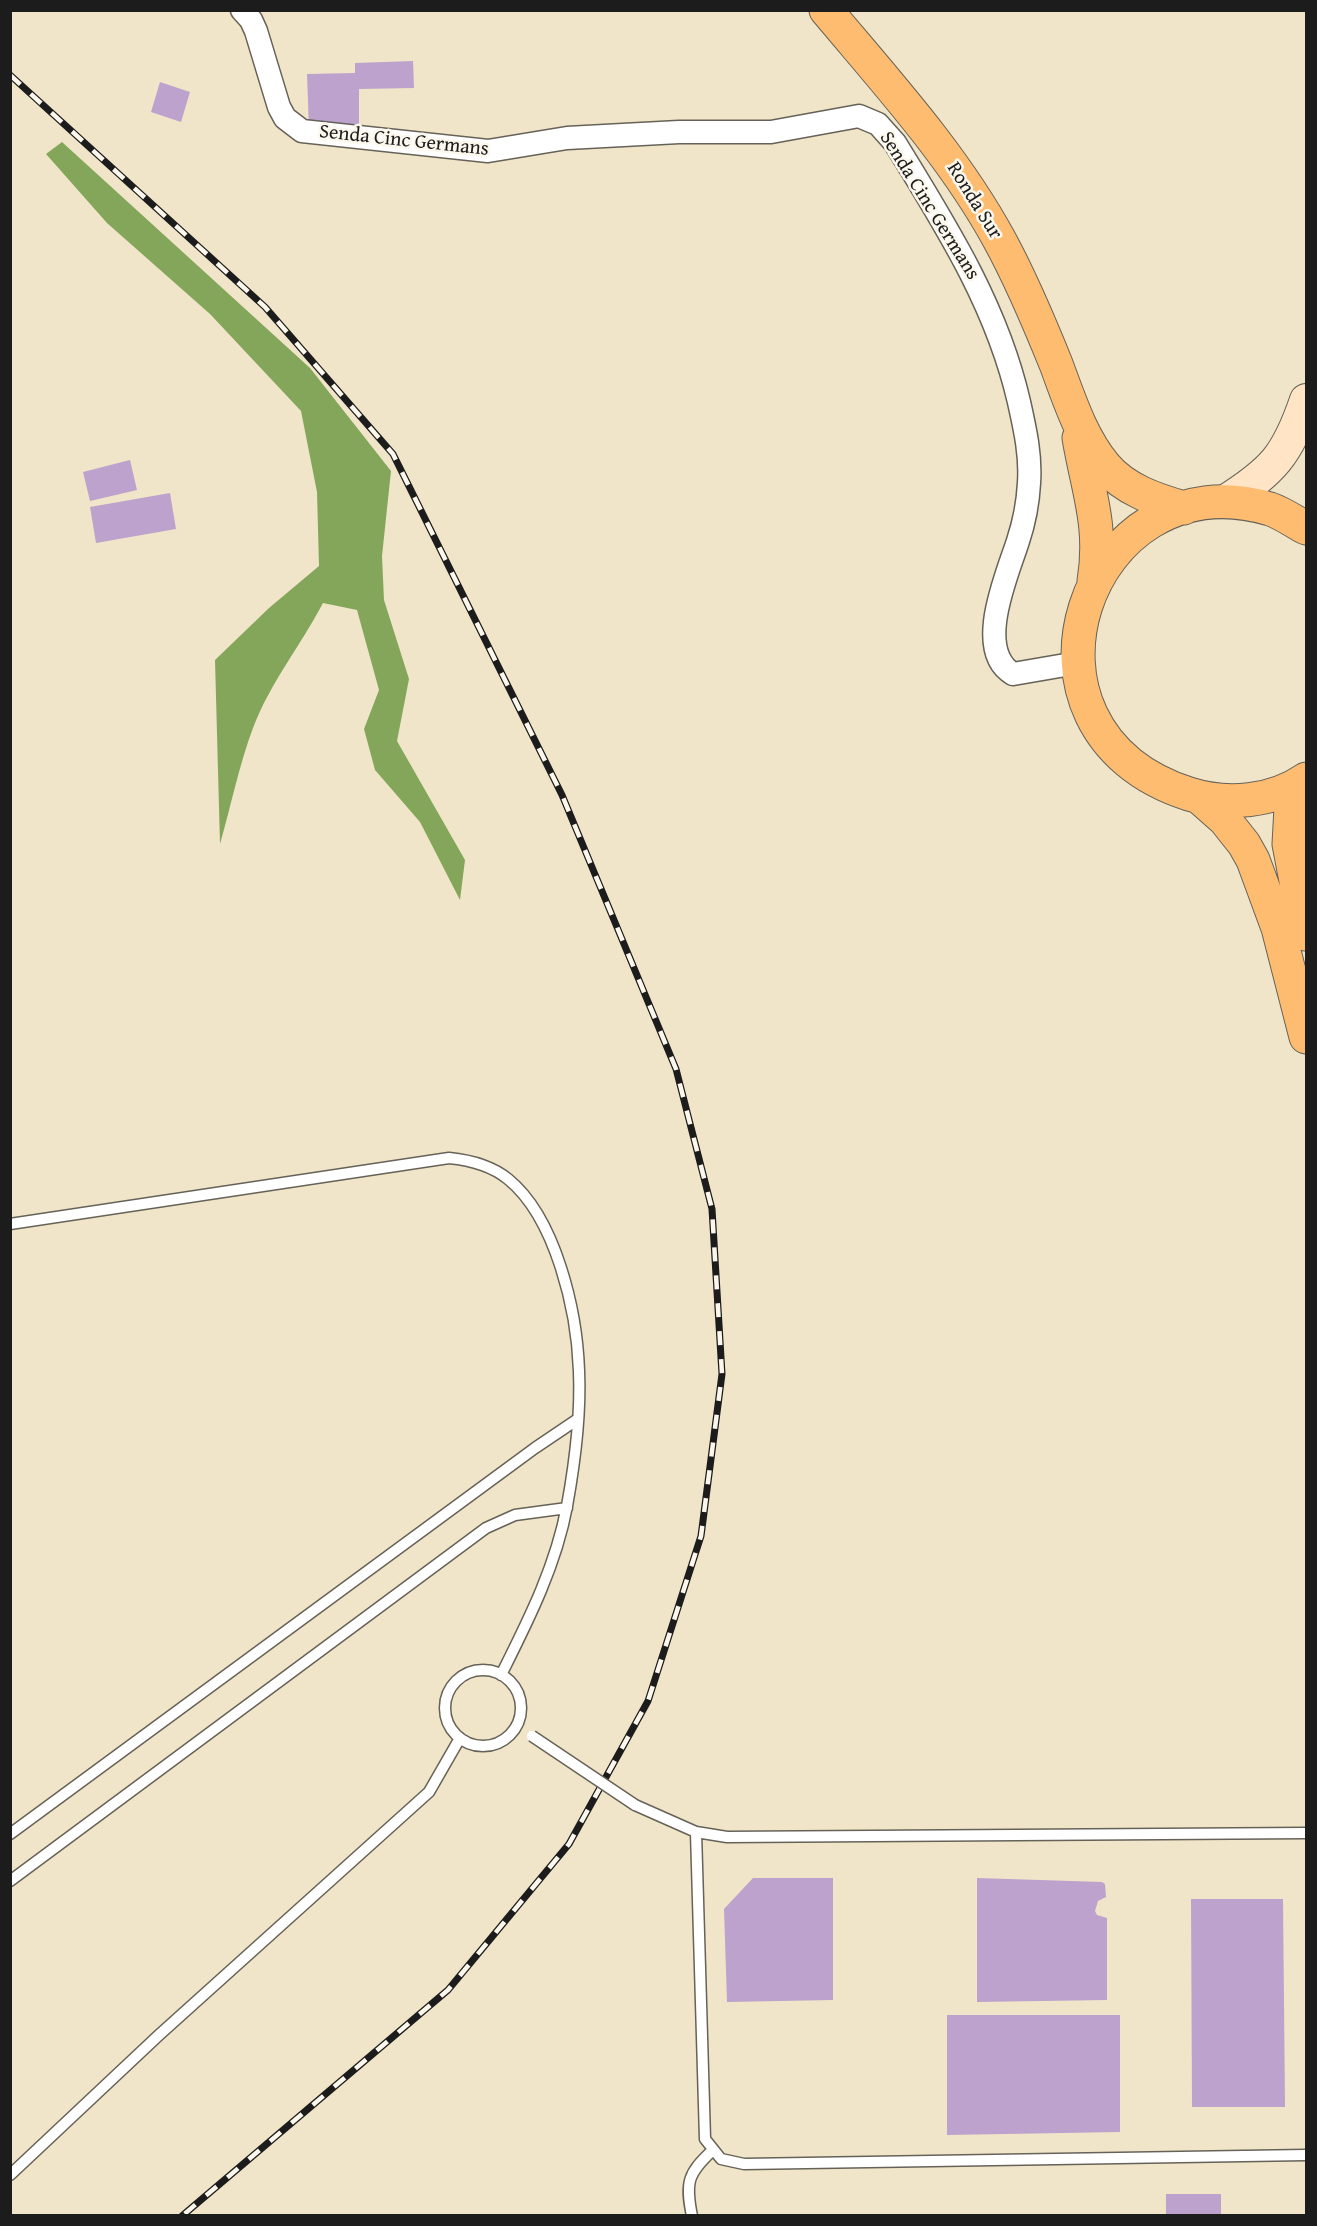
<!DOCTYPE html>
<style>
body{margin:0}
#map{position:relative;width:1317px;height:2226px;overflow:hidden;background:#f0e5c8;font-family:"Gentium Book Plus",serif}
canvas{display:block}
.frame{position:absolute;inset:0;border:12px solid #1c1c1c;pointer-events:none}
</style>
<div id="map">
<canvas width="1317" height="2226"></canvas>
<div class="frame"></div>
</div>
<script>
const ctx = document.querySelector('canvas').getContext('2d');
ctx.lineJoin = 'round';
function fillPath(path, color) {
  ctx.fillStyle = color;
  ctx.fill(path, 'evenodd');
}
function trace(path, color, width, dash) {
  ctx.strokeStyle = color;
  ctx.lineWidth = width;
  ctx.lineCap = dash ? 'butt' : 'round';
  ctx.setLineDash(dash || []);
  ctx.stroke(path);
}
function write(font, color, halo, rows, align = 'center') {
  ctx.font = font + ' "Gentium Book Plus",serif';
  ctx.lineWidth = 5;
  ctx.setLineDash([]);
  ctx.textBaseline = 'middle';
  ctx.strokeStyle = halo;
  ctx.fillStyle = color;
  for (const [text, x, y, turn = 0] of rows) {
    ctx.save();
    ctx.translate(x, y);
    ctx.rotate((+turn || 0) * Math.PI / 180);
    ctx.textAlign = isNaN(turn) ? turn : align;
    if (halo) ctx.strokeText(text, 0, 0);
    ctx.fillText(text, 0, 0);
    ctx.restore();
  }
}
fillPath(new Path2D(`
 M62,142L310,368L391,471L382,556L384,600L409,679L397,741L465,860L460,900L420,822L375,770L364,729L379,690L357,610L323,603C301,645 270,683 253,728C239,765 231,806 220,844L215,660L269,608L319,566L317,492L301,411L210,314L107,223L46,154Z`), '#84a65b');
fillPath(new Path2D(`
 M413,61L414,88L359,89V129L309,130L307,74L355,73V63Z
 M160,82L190,92L181,122L151,112Z
 M130,460L137,490L90,501L83,472Z
 M170,493L176,529L96,543L90,507Z
 M753,1878H833V2000L727,2002L724,1909Z
 M977,1878L1102,1882L1105,1884L1106,1897L1098,1901L1095,1911L1097,1915L1107,1918V2000L977,2002Z
 M1191,1899H1283L1285,2107H1192Z
 M947,2015H1120V2132L947,2135Z
 M1166,2194H1221V2216H1166Z`), '#bca2cd');
const lane = new Path2D(`
 M10,1224L449,1158C469,1160 492,1166 508,1179C556,1218 577,1311 579,1371C581,1415 575,1462 567,1506C556,1566 528,1621 501,1675
 M445 1708a38 38 0 1 1 76 0a38 38 0 1 1-76 0Z
 M635,1805L696,1832L727,1837L1306,1833
 M696,1832L705,2139L721,2159L744,2164L1306,2155
 M10,1834L535,1448L578,1419
 M10,1881L486,1528L515,1515L567,1508
 M10,2175L159,2035L429,1792L460,1738
 M692,2216C685,2182 688,2173 713,2150`);
const street = new Path2D(`
 M242,10L251,20L256,31L279,107L285,118L302,131L488,151L567,138L679,132H771L859,116L878,124L895,143C946,226 997,306 1019,402C1025,429 1031,455 1029,483C1028,502 1024,523 1018,541C1008,573 973,650 1013,674L1077,663`);
const secondary = new Path2D(`
 M1224,502C1273,471 1287,456 1306,400`);
const primary = new Path2D(`
 M826,10C888,84 953,155 999,239C1021,279 1039,322 1056,364C1069,399 1081,437 1105,466C1125,490 1156,500 1184,508
 M1079,438C1088,491 1103,526 1094,581
 M1306,528C1295,522 1282,513 1270,509C1086,454 989,730 1189,794C1227,806 1273,802 1306,779
 M1292,789L1289,844L1306,934
 M1199,797L1225,820L1244,844L1253,860L1278,928L1306,1037`);
trace(lane, '#666258', 13);
trace(street, '#666258', 25);
trace(secondary, '#666258', 34);
trace(primary, '#666258', 35);
trace(lane, '#fff', 10);
trace(street, '#fff', 22);
trace(secondary, '#ffe4c6', 32);
trace(primary, '#febc70', 33);
const rail = new Path2D(`
 M10,75L265,307L393,454L562,795L676,1069L712,1209L722,1374L701,1536L648,1701L569,1844L448,1990L182,2216`);
trace(rail, '#1c1c1c', 7);
trace(rail, '#fbf7ec', 4.5, [14]);
const laneBridge = new Path2D(`
 M532,1736L635,1805`);
trace(laneBridge, '#666258', 13, []);
trace(laneBridge, '#fff', 10);
write('20px', '#1c1c1c', '#fbf7ec', [
 ["Senda Cinc Germans",404,141,6],
 ["Ronda Sur",974,201,58],
 ["Senda Cinc Germans",929,206,58]
]);
</script>
